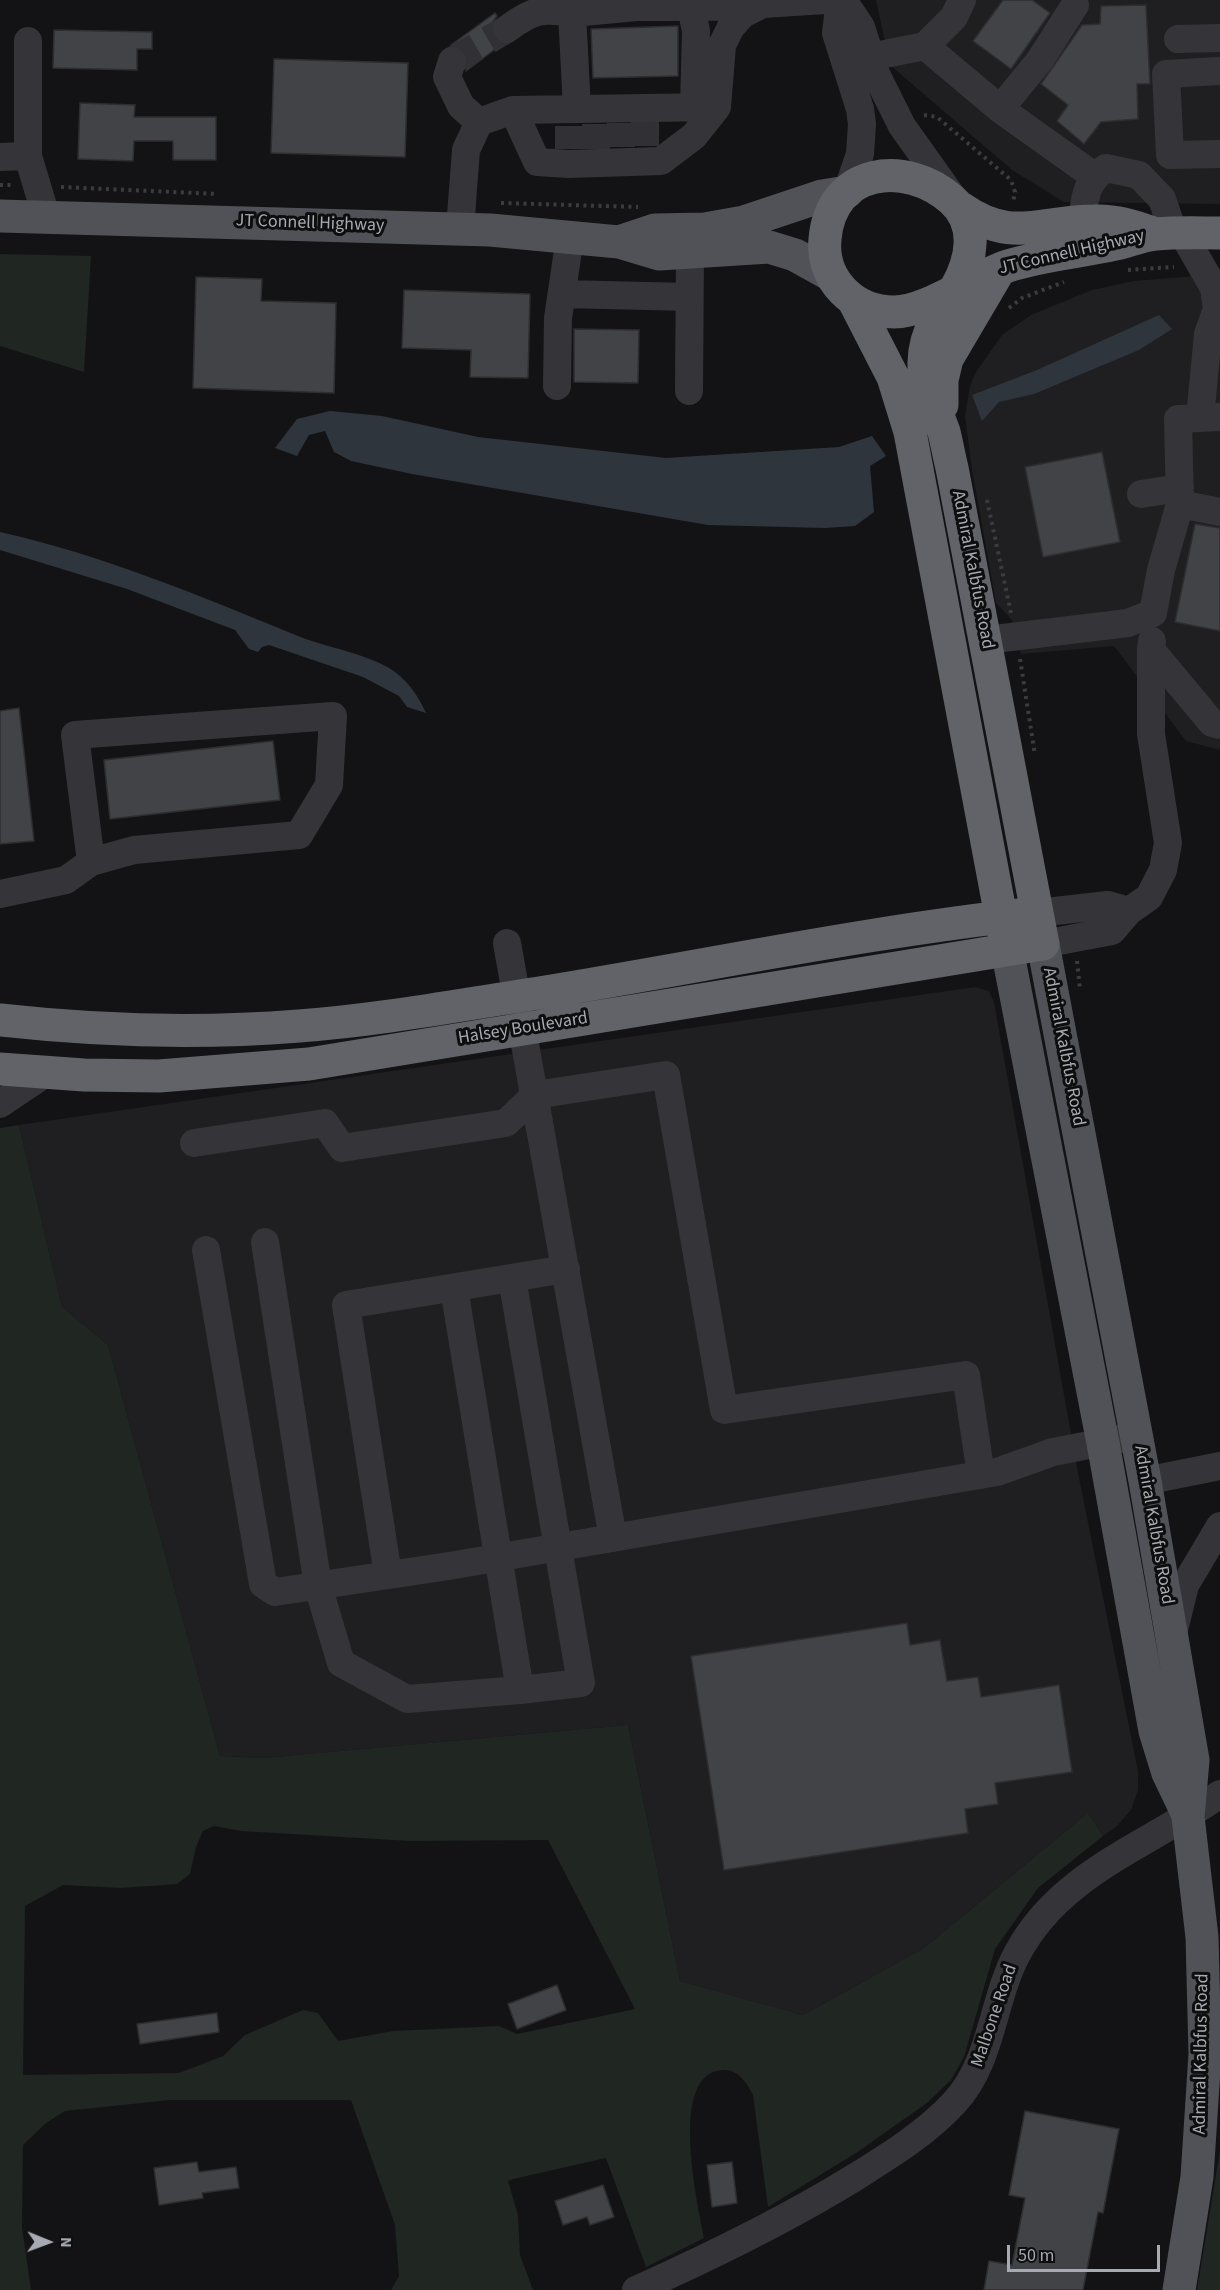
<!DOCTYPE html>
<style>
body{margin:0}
#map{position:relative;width:1220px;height:2290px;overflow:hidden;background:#131315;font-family:"Source Sans 3",sans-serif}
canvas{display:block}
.north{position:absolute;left:18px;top:2212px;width:60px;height:60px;-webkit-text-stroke:4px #0e0e0f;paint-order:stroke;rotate:91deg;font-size:16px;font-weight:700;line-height:24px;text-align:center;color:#a7aab3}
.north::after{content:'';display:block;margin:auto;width:21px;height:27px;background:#a7aab3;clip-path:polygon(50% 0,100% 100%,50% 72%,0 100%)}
.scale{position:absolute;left:1007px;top:2245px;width:153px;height:27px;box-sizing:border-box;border:3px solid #a7aab3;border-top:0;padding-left:8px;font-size:18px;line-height:21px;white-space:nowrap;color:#a7aab3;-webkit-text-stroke:4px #0e0e0f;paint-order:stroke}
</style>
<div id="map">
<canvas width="1220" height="2290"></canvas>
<div class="north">N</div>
<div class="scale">50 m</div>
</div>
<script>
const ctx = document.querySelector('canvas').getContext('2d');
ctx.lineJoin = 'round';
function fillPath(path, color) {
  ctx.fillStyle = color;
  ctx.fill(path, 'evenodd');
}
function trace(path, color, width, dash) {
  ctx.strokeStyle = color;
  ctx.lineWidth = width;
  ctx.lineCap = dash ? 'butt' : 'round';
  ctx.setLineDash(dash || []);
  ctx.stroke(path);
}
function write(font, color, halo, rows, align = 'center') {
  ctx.font = font + ' "Source Sans 3",sans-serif';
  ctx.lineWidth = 6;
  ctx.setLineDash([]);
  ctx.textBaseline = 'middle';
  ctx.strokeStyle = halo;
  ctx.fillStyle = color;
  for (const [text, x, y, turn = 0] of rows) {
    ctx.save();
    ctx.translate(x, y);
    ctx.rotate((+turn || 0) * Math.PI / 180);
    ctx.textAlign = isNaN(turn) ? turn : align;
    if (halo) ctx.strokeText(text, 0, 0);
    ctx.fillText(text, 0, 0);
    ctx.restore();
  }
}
fillPath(new Path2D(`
 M876,0H1220V204L1064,202L1012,170L890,65Z
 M1220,274V750L1186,741L1114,646L1021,654L1012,620L996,603L972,470L965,416L970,386L976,372L1002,335L1031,315L1092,290L1134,281Z
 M975,987L989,991L994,1002L1078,1473L1138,1771V1790L1131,1810L1116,1827L1103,1836L1088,1813L924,1948L803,2015L680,1981L628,1725L263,1758L220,1756L108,1345L62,1307L19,1125Z`), '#1f1f21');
fillPath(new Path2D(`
 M0,254L91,256L84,372L0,346Z
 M19,1125L62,1307L108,1345L220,1756L263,1758L628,1725L680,1981L803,2015L924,1948L1088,1813L1103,1836L1038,1888L995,1949L964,2057L951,2080L927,2103L856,2153L768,2207L753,2095C747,2083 738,2069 723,2070C667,2072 698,2205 704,2238L646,2267L606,2158L513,2179L508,2181L518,2215L520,2255L533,2290H391L399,2276L395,2225L351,2100H170L65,2111L46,2123L23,2145L22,2227L31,2290H0V1128ZM214,1826L241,1831L410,1841L548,1840L635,2009L517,2034L499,2026L393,2031L338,2041L318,2013L303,2010L245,2035L223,2056L179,2073L23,2075L25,1906L63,1885L121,1888L177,1884L190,1874L196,1847L203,1831Z
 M1220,2151V2290H1197L1219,2157Z`), '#202621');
fillPath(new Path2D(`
 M1159,315L1172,329L1139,350L1034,394L999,402L982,421L972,395L1037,370Z
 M330,411L382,416L478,437L666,458L839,447L872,436L886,456L870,466L874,512L855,526L825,528L708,525L412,474L351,461L334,452L325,431L309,435L297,456L275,448L297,419Z
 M0,532C103,555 200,596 298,636C328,648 361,652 389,668C406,678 418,695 426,713L407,707L399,696L363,677L269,645L262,647L258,652L249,649L235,630L127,589L0,550Z`), '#2e353c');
const building = new Path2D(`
 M1003,0H1032L1050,13L1011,69L973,41Z
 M1146,5L1150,84H1137L1138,119L1101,122L1084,144L1057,121L1068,105L1041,84L1082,25L1100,24L1101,6Z
 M495,13L497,16L492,23L491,31L494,39L502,44L466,71L468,58L464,50L451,45Z
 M678,26V76L593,78L591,29Z
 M54,30L152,32V49H137V70L53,68Z
 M274,59L408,63L405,157L271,153Z
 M80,103L135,105L134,117H216V160H173V141H134L133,161L78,159Z
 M196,277L262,279L261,301L336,303L334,393L193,388Z
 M404,290L530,294L528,378L470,377L471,350L402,348Z
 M574,329L639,330L638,383L574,382Z
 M1102,452L1120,542L1043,557L1025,467Z
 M1195,524L1220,528V631L1175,622Z
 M19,708L34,841L0,844V711Z
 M273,741L280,800L110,819L104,760Z
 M907,1623L910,1645L940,1640L947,1681L978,1677L981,1697L1059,1685L1072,1772L995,1783L998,1804L965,1809L968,1833L724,1870L691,1656Z
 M557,1985L566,2010L517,2029L508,2004Z
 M217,2013L219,2032L140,2044L137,2024Z
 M1025,2111L1119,2129L1103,2213L1098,2212L1083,2290H984L989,2261L1012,2265L1025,2198L1009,2195Z
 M197,2162L199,2172L236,2167L239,2188L202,2193L203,2198L159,2205L154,2168Z
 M732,2162L737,2203L712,2207L707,2165Z
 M603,2185L614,2217L590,2225L587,2217L563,2225L555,2201Z`);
fillPath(building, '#424347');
trace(building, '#2e2d30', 1.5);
trace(new Path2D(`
 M452,61L507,29
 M645,121V146
 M596,124V149
 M621,147V123
 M569,149V126`), '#313135', 28, [28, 14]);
trace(new Path2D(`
 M924,115L937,117L1011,180L1015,192L1013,202
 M0,185H14
 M61,187L218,194
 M501,203L638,207
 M1128,270L1174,267
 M1009,308L1022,298L1064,282
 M987,500L1011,613
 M1020,659L1035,755
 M1077,961L1080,989`), '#3b3c40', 4, [3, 4.5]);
trace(new Path2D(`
 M840,0L836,33L860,109L862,124L860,154L847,192
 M843,0L861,27L876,74L902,126L954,199
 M1075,5L1040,60L1000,109L1094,176
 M691,7L756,6
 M507,29C533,10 541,8 572,13
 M1178,39L1220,38
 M925,46L954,17L962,0
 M870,57L925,46L1000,109
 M452,61L447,77L461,106L479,122
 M1220,71L1166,74L1170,155L1220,154
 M577,109L572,13L637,7H691L696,31L694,107
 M513,110L712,107
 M28,156L46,216
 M0,157L28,156V41
 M1082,221C1085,198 1085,182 1106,168L1139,175L1162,199L1174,234
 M460,229L466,150L479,122L513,110L537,162L569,164L661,161L694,136L717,107L722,45L731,27L743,14L763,4L825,0
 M1183,234L1214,288L1217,309L1208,334L1200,418
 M563,294L689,297
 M557,386L558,318L570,237
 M689,391L690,254
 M1141,494L1180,488
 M1180,504L1220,512
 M986,640L1128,623L1153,613L1161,570L1180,504L1178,419L1220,417
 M1152,641L1151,650L1212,723L1220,725
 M0,894L66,880L91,862L134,850L299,835L329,785L333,716L75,735L91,862
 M1037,913L1108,905L1129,911
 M507,943L613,1538
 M1043,944L1112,931L1129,911L1149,897L1163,870L1168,843L1151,734V650
 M0,1104L46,1073
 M194,1143L325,1123L342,1148L506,1123L535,1095L666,1075L724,1410L966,1375L981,1475
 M265,1242L318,1586L341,1663L407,1699L520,1690L454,1288
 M206,1250L263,1584L275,1592L449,1566L997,1472L1053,1452L1125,1438
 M512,1278L581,1683L520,1690
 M1145,1481L1220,1466
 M388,1575L346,1305L566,1269
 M1173,1634L1185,1585L1220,1526
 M636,2290C712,2256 786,2220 857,2176C892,2154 926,2133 954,2103C992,2063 992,2001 1017,1954C1060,1872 1150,1845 1220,1794`), '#353539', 28);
trace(new Path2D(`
 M0,216L490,230L619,242L659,254L769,247L795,255L831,275
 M619,242L655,230L705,229L744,222L822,196L847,192
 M1043,944L1145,1481L1193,1760L1188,1817L1202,1937L1205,2054L1197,2177L1179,2290
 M1007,949L1103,1443L1155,1731L1168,1773L1188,1815`), '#515258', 33);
trace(new Path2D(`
 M961,208C1012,244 1039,221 1094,221C1115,220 1134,226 1153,233
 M854,301L893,377L910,432L1005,938
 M942,405V380L947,359L1000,269
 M0,1020C99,1031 199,1034 299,1026C380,1020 459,1005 539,993C705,966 870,931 1037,913
 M0,1069L84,1075L159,1076L309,1064L1043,944L952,468C949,456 947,444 944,432C936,408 923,390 924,363C924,347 929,332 936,319C941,308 950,299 956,288C972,260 979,224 952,200C906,159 831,168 825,239C821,280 854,312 894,312C927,312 974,277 1008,266C1043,255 1080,252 1116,244C1129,241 1143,235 1156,234C1177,232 1199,233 1220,233`), '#616369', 33);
write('18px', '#a7aab3', '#0e0e0f', [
 ["JT Connell Highway",310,224,2],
 ["JT Connell Highway",1072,253,-13],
 ["Admiral Kalbfus Road",972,570,79],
 ["Halsey Boulevard",523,1029,-9],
 ["Admiral Kalbfus Road",1063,1047,79],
 ["Admiral Kalbfus Road",1153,1525,80],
 ["Malbone Road",995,2016,-71],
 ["Admiral Kalbfus Road",1202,2054,-89]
]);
</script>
